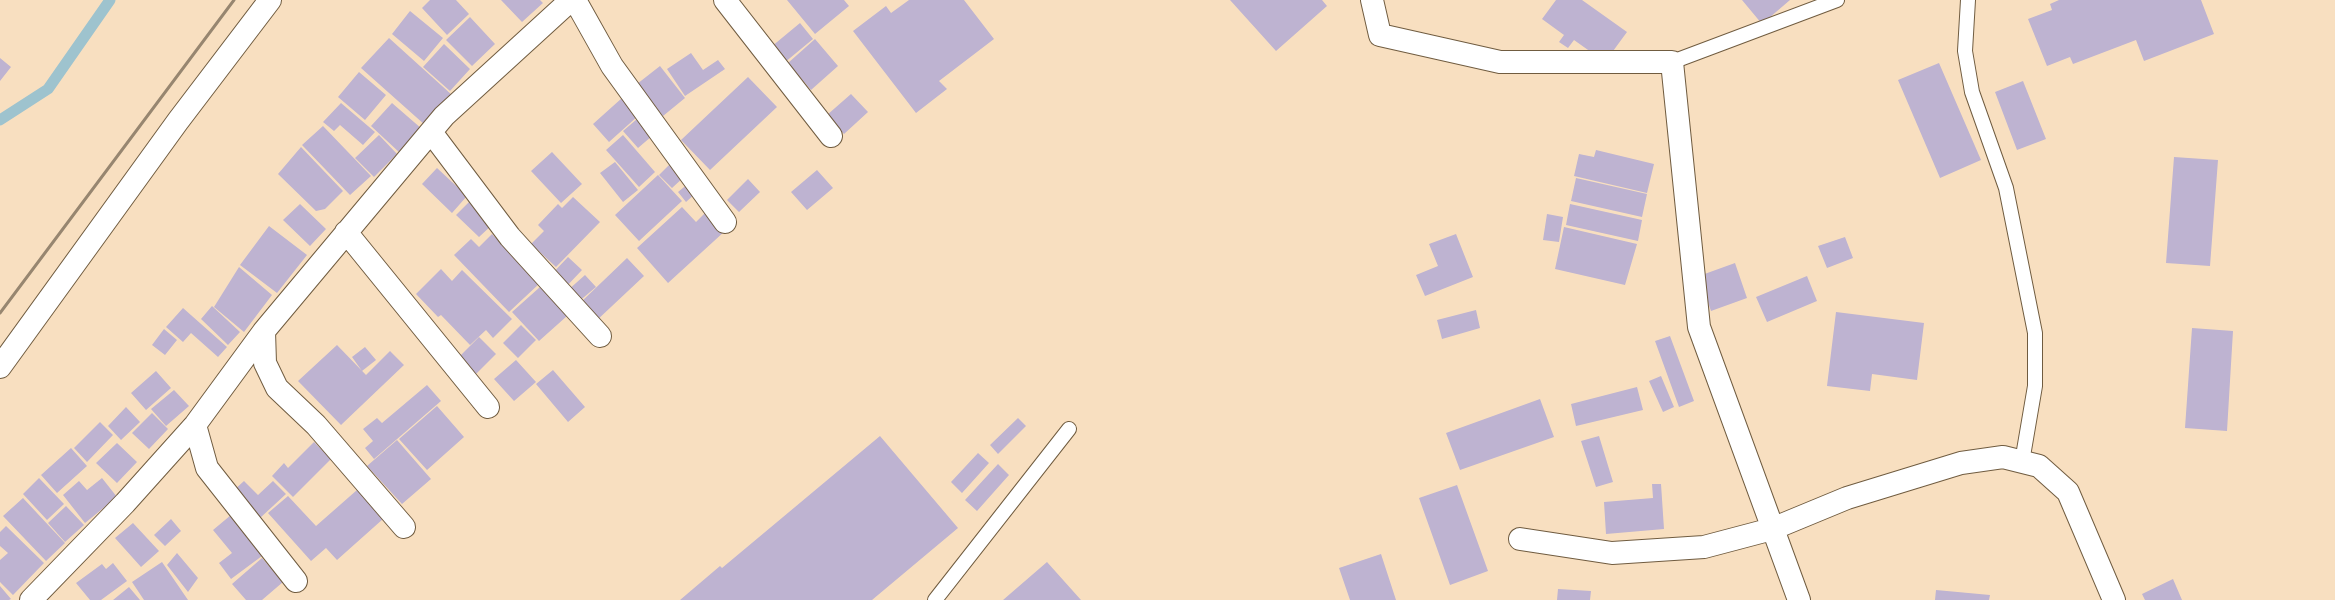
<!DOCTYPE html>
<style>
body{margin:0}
canvas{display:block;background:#f8dfc0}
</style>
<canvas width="2335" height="600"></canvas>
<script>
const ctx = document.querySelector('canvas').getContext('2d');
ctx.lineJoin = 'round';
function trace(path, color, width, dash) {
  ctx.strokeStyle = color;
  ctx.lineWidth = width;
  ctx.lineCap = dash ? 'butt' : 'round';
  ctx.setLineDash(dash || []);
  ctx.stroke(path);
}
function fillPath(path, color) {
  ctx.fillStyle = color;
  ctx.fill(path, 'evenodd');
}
trace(new Path2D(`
 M0,120L48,89L110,0`), '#9ec3ce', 11);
fillPath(new Path2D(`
 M430,0H456L469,14L447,35L422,8Z
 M501,0H540L543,3L522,22Z
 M787,0H844L849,6L815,34Z
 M909,0H964L994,39L939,81L947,89L916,113L853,31L886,6L891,13Z
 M1230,0H1322L1327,6L1276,51Z
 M1556,0H1582L1627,32L1605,62L1574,40L1568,48L1559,42L1564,35L1542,19Z
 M1742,0H1790L1762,24Z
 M2059,0H2201L2214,34L2144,61L2136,40L2073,64L2070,57L2047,66L2028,19L2052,10L2050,4Z
 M410,11L443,38L424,61L392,34Z
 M470,17L495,44L472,66L446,40Z
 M800,23L813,39L784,63L771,47Z
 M389,38L452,95L425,125L361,68Z
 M815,39L838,66L811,90L788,63Z
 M444,44L470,69L450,91L423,67Z
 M691,53L703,70L718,60L725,69L685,96L667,69Z
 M0,58L11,67L0,81Z
 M1939,63L1981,160L1940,178L1898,80Z
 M660,66L685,98L663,116L637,84Z
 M359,72L386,95L365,120L338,97Z
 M748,77L777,107L710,170L681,140Z
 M2023,81L2046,139L2017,150L1995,92Z
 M851,94L868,112L844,134L827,115Z
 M622,98L638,116L609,142L593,124Z
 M341,103L375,132L363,145L340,125L334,131L323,122Z
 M392,103L422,129L400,153L371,126Z
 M637,119L652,136L638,148L623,131Z
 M323,126L371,176L350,195L302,145Z
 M379,135L397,154L374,177L355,158Z
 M623,135L655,172L639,187L606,150Z
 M301,147L343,191L325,209L316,211L278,174Z
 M1596,150L1654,164L1647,193L1574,176L1579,154L1594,157Z
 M552,152L582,184L561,203L531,171Z
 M2174,157L2218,160L2210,266L2166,263Z
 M615,162L638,190L623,202L600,173Z
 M671,163L684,177L672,188L659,175Z
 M437,168L467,196L452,213L422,184Z
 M817,170L833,188L807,210L791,192Z
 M658,175L682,201L639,241L615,215Z
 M1576,178L1647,194L1642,217L1571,201Z
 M748,179L760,192L739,212L727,200Z
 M689,183L697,192L686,202L678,192Z
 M573,197L600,222L556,267L531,244L544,231L538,225L558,204L562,208Z
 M469,202L492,225L479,237L456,215Z
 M300,204L326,229L310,246L283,220Z
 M1570,204L1642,220L1638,241L1566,225Z
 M682,207L696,222L707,211L725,231L668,283L637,248Z
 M1547,214L1563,217L1559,242L1543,240Z
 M269,226L307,255L277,293L240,265Z
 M1564,227L1637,244L1625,285L1555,269Z
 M492,234L540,283L509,312L454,255L471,239L479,247Z
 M1456,234L1473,277L1425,296L1416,275L1438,266L1429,244Z
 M1845,237L1853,258L1827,268L1818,246Z
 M568,257L582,270L564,289L550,276Z
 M627,258L644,276L595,322L579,304Z
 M1735,263L1747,298L1711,311L1699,276Z
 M239,267L272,295L244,332L214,307Z
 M441,269L452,281L462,270L512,319L493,338L486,330L470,345L441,315L438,317L416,294Z
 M585,275L596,287L577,303L567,291Z
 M1807,276L1817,301L1767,322L1756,297Z
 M540,287L567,316L539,341L512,312Z
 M212,306L240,332L228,345L201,319Z
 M183,308L227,347L218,357L191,333L183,342L166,327Z
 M1476,310L1480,328L1442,339L1437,320Z
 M1836,312L1924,323L1917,380L1872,374L1870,391L1827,386Z
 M521,325L536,340L518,358L503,343Z
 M2192,328L2233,331L2227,431L2185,428Z
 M164,329L177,340L165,355L152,345Z
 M1670,336L1694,401L1679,407L1655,341Z
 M479,337L496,354L475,375L458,358Z
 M337,345L366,375L390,351L404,365L341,425L298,381Z
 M365,347L376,360L362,371L352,357Z
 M516,360L536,382L514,401L494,379Z
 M553,370L585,407L568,422L536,384Z
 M156,371L171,388L146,410L131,393Z
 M1661,376L1674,407L1663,412L1649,381Z
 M427,385L441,401L374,459L365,448L373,441L363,429L377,418L382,423Z
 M1637,387L1643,410L1576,426L1571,404Z
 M174,390L189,406L166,426L151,409Z
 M1540,399L1554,437L1460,470L1446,433Z
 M437,406L464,437L427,470L399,439Z
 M126,407L140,422L121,440L108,426Z
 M152,413L168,429L149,449L132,433Z
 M1018,418L1026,426L998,454L990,445Z
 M100,422L113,435L87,462L74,448Z
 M880,436L958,528L872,600H680L720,566L722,568Z
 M1599,436L1613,482L1596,487L1581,441Z
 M397,440L431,479L402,504L367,466Z
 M314,442L331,459L293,497L272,476L284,463L288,468Z
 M117,443L137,462L117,483L96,463Z
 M71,448L87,466L57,493L41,475Z
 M978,453L989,463L962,493L951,482Z
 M998,464L1009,475L977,511L965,500Z
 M39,478L64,504L47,520L23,494Z
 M102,478L117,497L85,523L63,495L79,481L87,490Z
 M244,481L258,495L273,481L286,494L260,518L233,491Z
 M1652,484H1661L1664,529L1606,534L1604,502L1653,498Z
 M1457,485L1488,571L1450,585L1419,498Z
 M357,490L383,519L337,560L326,548L311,561L268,513L288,496L316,526Z
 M23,498L65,543L46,561L3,516Z
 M66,506L84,525L65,542L48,523Z
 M231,515L262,556L231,579L219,563L232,553L213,530Z
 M171,519L181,531L165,546L154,535Z
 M133,523L159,551L141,567L115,538Z
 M6,526L44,563L13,595L0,582V560L8,553L0,546V532Z
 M177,553L198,578L188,592L167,565Z
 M1381,554L1396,600H1350L1339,568Z
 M262,558L283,582L262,600H246L232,584Z
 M162,562L188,600H144L132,582Z
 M1047,562L1081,600H1003Z
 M113,563L127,581L101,600H90L76,583L102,564L106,569Z
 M2173,579L2182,600H2145L2142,594Z
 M0,586L11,599L9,600H0Z
 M129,587L140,600H113Z
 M1558,589L1591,591L1590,600H1557Z
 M1936,590L1990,595L1989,600H1935Z`), '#beb3d1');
const lane = new Path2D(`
 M1968,0L1965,51L1972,92L2006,188L2035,333V386L2022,462
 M1672,62L1837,0
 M935,600L1069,429`);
const street = new Path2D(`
 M575,0L612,66L725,222
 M725,0L831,136
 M1372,0L1380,35L1500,62H1672L1699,327L1799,600
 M431,132L510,237L600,336
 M346,232L488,407
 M264,331L265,363L277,388L316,425L404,527
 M0,367L178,121L270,0
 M195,425L207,468L296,581
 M1520,539L1612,553L1704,547L1772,529L1847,498L1961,463L2003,457L2039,466L2068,492L2114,600
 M31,600L125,503L195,425L264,331L444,116L571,0`);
trace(lane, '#705c40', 16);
trace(street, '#705c40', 24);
trace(lane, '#fff', 14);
trace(street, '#fff', 22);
trace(new Path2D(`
 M0,313L234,0`), '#978670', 3);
</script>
